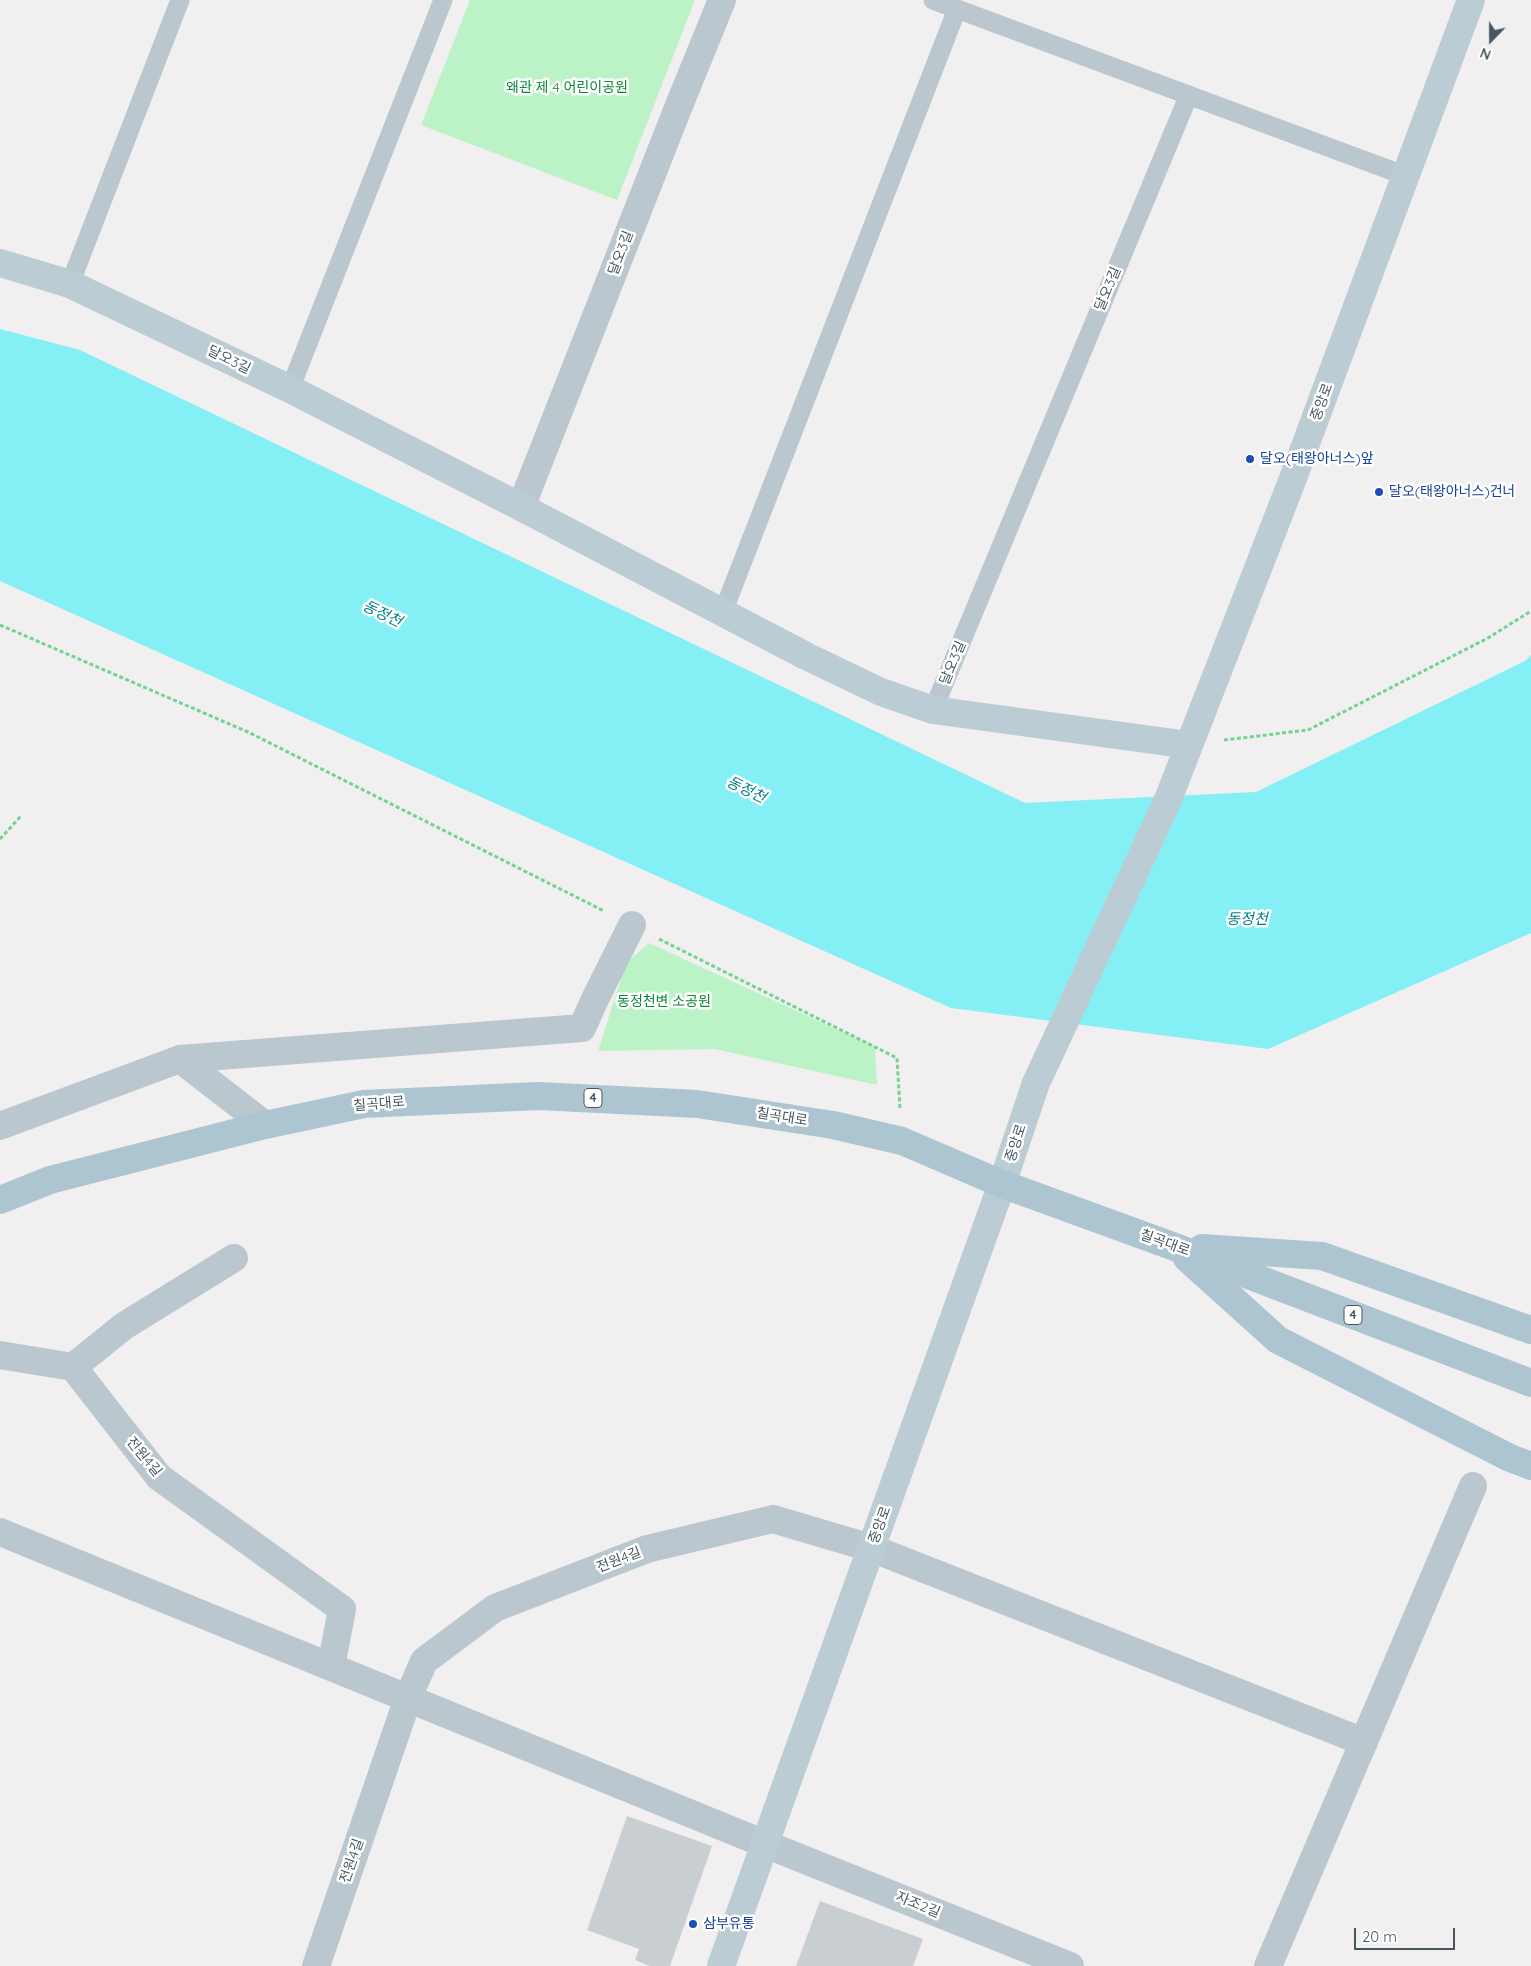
<!DOCTYPE html>
<meta charset="utf-8">
<style>
body{margin:0}
#map{position:relative;width:1531px;height:1966px;overflow:hidden;background:#f2eff0;font-family:Quicksand,sans-serif}
canvas{display:block}
.north{position:absolute;left:1466px;top:15px;width:50px;height:50px;-webkit-text-stroke:4px #fff;paint-order:stroke;rotate:202deg;font-size:14px;font-weight:700;line-height:20px;text-align:center;color:#46575f}
.north::after{content:'';display:block;margin:auto;width:18px;height:22px;background:#46575f;clip-path:polygon(50% 0,100% 100%,50% 72%,0 100%)}
.scale{position:absolute;left:1354px;top:1928px;width:101px;height:22px;box-sizing:border-box;border:2px solid #46575f;border-top:0;padding-left:6px;font-size:15px;line-height:18px;white-space:nowrap;color:#46575f;-webkit-text-stroke:4px #fff;paint-order:stroke}
</style>
<div id="map">
<canvas width="1531" height="1966"></canvas>
<div class="north">N</div>
<div class="scale">20 m</div>
</div>
<script>
const ctx = document.querySelector('canvas').getContext('2d');
ctx.lineJoin = 'round';
function fillPath(path, color) {
  ctx.fillStyle = color;
  ctx.fill(path, 'evenodd');
}
function trace(path, color, width, dash) {
  ctx.strokeStyle = color;
  ctx.lineWidth = width;
  ctx.lineCap = dash ? 'butt' : 'round';
  ctx.setLineDash(dash || []);
  ctx.stroke(path);
}
function write(font, color, halo, rows, align = 'center') {
  ctx.font = font + ' Quicksand,"Noto Sans KR",sans-serif';
  ctx.lineWidth = 5;
  ctx.setLineDash([]);
  ctx.textBaseline = 'middle';
  ctx.strokeStyle = halo;
  ctx.fillStyle = color;
  for (const [text, x, y, turn = 0] of rows) {
    ctx.save();
    ctx.translate(x, y);
    ctx.rotate((+turn || 0) * Math.PI / 180);
    ctx.textAlign = isNaN(turn) ? turn : align;
    if (halo) ctx.strokeText(text, 0, 0);
    ctx.fillText(text, 0, 0);
    ctx.restore();
  }
}
fillPath(new Path2D(`
 M470,0H695L617,200L421,125Z
 M649,943L875,1047L877,1085L715,1049L598,1051L626,963Z`), '#bbf3c7');
fillPath(new Path2D(`
 M0,329L80,350L1025,803L1256,792L1525,661L1531,655V933L1268,1049L951,1008L0,581Z`), '#84eff4');
fillPath(new Path2D(`
 M627,1816L712,1846L670,1966H650L635,1960L639,1949L587,1930Z
 M820,1901L923,1939L913,1966H796Z`), '#c9ced3');
trace(new Path2D(`
 M0,625L248,732L604,911
 M1224,740L1308,730L1488,638L1531,611
 M0,839L21,816
 M659,939L897,1058L900,1108`), '#70d492', 3, [4, 2.5]);
trace(new Path2D(`
 M933,0L1406,176
 M70,284L180,0
 M290,389L443,0
 M723,612L957,9
 M933,710L1188,97`), '#bac7ce', 19);
trace(new Path2D(`
 M521,507L678,108L722,0
 M180,1059L265,1125
 M0,1126L180,1059L582,1028L596,997L632,925
 M234,1258L124,1326L73,1367L159,1477L342,1609L331,1667
 M0,1355L73,1367
 M0,1532L765,1844L1070,1966
 M316,1966L408,1698L424,1661L495,1608L647,1549L773,1519L871,1548L1364,1742
 M1268,1966L1473,1486`), '#bac7ce', 28);
trace(new Path2D(`
 M0,263L70,284L290,389L521,507L806,656L881,692L933,710L1189,745
 M721,1966L1002,1184L1036,1083L1167,802L1292,481L1471,0`), '#bcccd5', 28);
trace(new Path2D(`
 M0,1200L50,1180L265,1125L364,1104L538,1096L697,1104L833,1125L902,1141L1002,1184L1175,1247L1531,1383
 M1202,1248L1322,1256L1531,1330
 M1187,1258L1278,1340L1510,1458L1531,1466`), '#adc5d1', 28);
for (const [x, y, r, color] of [
 [1250,459,5,"#1a4fb4"],
 [1379,492,5,"#1a4fb4"],
 [693,1924,5,"#1a4fb4"]
]) {
  const dot = new Path2D();
  dot.arc(x, y, r, 0, 2 * Math.PI);
  ctx.fillStyle = color;
  ctx.fill(dot);
  trace(dot, '#fff', 2);
}
for (const [x, y, w] of [
 [593,1098,18],
 [1353,1315,18]
]) {
  const box = new Path2D();
  box.roundRect(x - w / 2, y - 9.5, w, 19, 4);
  ctx.fillStyle = '#fff';
  ctx.fill(box);
  trace(box, '#46575f', 1);
}
write('bold 12px', '#46575f', null, [
 ["4",593,1098],
 ["4",1353,1315]
]);
write('14px', '#0f8838', '#fff', [
 ["왜관 제 4 어린이공원",567,88],
 ["동정천변 소공원",664,1002]
]);
write('14px', '#46575f', '#fff', [
 ["달오3길",621,253,-69],
 ["달오3길",1108,289,-67],
 ["달오3길",229,360,26],
 ["중앙로",1322,402,-70],
 ["달오3길",953,663,-67],
 ["칠곡대로",379,1104,-5],
 ["칠곡대로",782,1117,9],
 ["중앙로",1016,1143,-72],
 ["칠곡대로",1165,1243,20],
 ["전원4길",144,1457,50],
 ["중앙로",880,1525,-70],
 ["전원4길",619,1560,-21],
 ["전원4길",352,1861,-71],
 ["자조2길",918,1905,22]
]);
write('14px', '#164399', '#fff', [
 ["달오(태왕아너스)앞",1260,459],
 ["달오(태왕아너스)건너",1389,492],
 ["삼부유통",703,1924]
], 'left');
write('italic 15px', '#058086', '#fff', [
 ["동정천",382,614,26],
 ["동정천",746,790,26],
 ["동정천",1247,919]
]);
</script>
